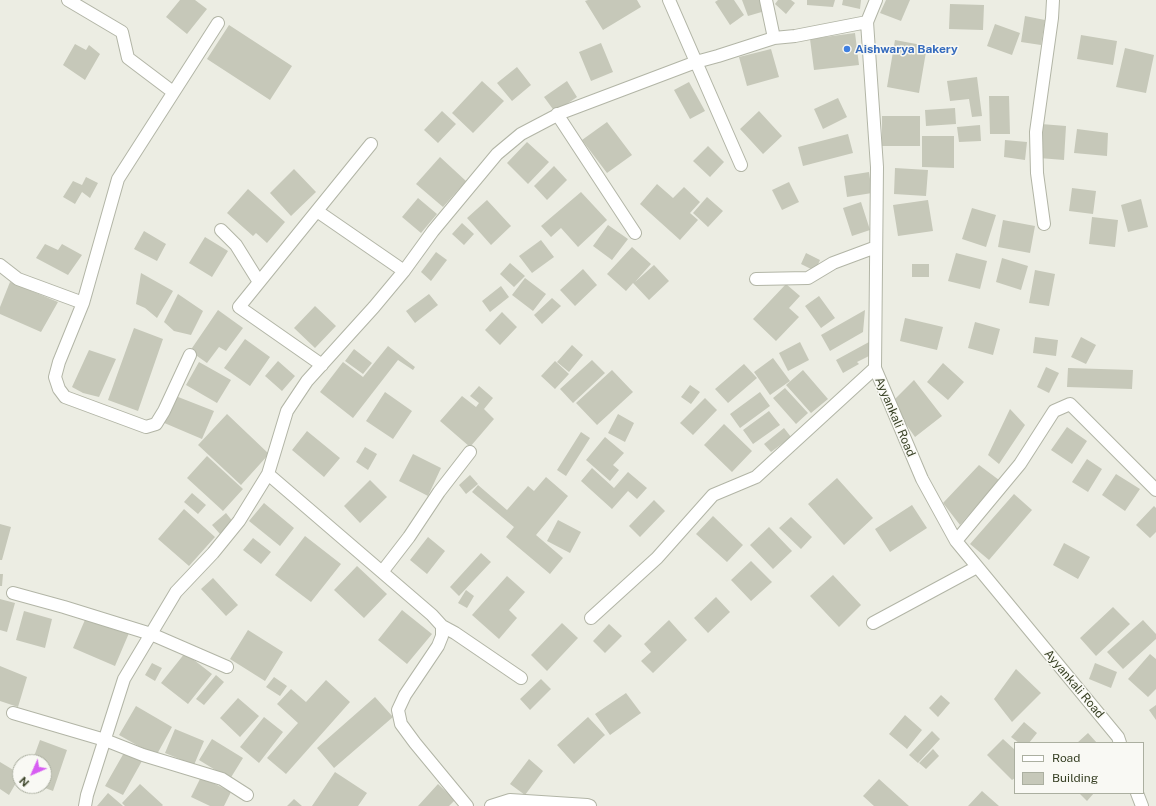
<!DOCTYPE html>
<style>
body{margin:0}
#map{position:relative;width:1156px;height:806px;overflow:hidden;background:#ecede3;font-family:"Public Sans",sans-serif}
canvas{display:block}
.legend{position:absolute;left:1014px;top:742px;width:130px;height:52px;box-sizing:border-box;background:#f9f9f4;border:1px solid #abafa0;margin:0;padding:5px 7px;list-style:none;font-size:12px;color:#363f23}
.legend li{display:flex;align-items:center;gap:8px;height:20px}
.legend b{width:20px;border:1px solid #abafa0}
.north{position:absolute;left:12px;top:754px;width:40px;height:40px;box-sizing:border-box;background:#f9f9f4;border:1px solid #abafa0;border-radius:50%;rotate:225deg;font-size:11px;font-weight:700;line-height:16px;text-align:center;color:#363f23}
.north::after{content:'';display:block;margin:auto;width:14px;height:18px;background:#d75df2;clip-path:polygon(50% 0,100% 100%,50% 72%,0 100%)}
</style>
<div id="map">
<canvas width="1156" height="806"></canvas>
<ul class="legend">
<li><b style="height:5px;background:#fff"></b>Road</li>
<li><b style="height:11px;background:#c6c8b9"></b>Building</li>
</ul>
<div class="north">N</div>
</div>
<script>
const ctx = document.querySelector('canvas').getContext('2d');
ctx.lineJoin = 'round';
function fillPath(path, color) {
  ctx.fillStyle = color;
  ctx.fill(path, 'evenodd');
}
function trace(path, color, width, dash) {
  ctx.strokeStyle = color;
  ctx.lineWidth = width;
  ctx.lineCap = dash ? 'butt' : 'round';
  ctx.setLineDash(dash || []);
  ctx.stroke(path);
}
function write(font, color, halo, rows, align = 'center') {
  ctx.font = font + ' "Public Sans",sans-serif';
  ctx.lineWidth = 3;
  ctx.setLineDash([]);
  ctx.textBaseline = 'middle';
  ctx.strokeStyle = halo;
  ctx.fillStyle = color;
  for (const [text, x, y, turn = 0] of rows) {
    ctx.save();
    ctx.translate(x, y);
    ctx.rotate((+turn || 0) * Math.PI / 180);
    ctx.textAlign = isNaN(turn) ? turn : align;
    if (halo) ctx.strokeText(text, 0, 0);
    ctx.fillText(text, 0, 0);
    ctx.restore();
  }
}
fillPath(new Path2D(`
 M180,0H195L207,9L187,34L166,17Z
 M588,0H637L641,7L603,30L585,1Z
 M718,0H734L744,15L730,25L715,2Z
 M742,0H761L765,11L748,16Z
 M778,0H791L795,3L786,14L775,4Z
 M807,0H835L833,7L807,5Z
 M843,0H861L860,9L842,5Z
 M886,0H910L901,21L880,13Z
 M950,4L984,5L983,30L949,29Z
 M1025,16L1045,20L1041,45L1021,42Z
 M995,24L1020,33L1012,55L987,46Z
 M229,25L292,66L270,100L207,59Z
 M855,33L859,65L814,70L810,39Z
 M1081,35L1117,41L1113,65L1077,59Z
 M895,40L927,46L919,93L887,87Z
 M601,43L613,72L591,81L579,52Z
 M75,44L86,50L89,45L100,54L85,80L63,65Z
 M1125,48L1154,55L1146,93L1116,87Z
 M771,49L779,77L747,86L739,57Z
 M517,67L531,85L512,101L497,83Z
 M977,77L982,116L972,117L969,99L950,101L947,81Z
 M482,81L504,101L473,133L452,113Z
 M567,81L577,97L555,112L544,97Z
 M689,82L705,111L690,119L674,90Z
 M989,96H1009L1010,134H990Z
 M838,98L847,117L823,129L814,109Z
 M955,108L956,124L926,126L925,110Z
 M442,111L456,124L438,143L424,130Z
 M759,111L782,136L763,154L740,129Z
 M882,116H920V146H882Z
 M607,122L632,155L607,173L582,140Z
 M1041,124L1066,126L1064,160L1039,158Z
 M980,125L981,141L959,142L957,127Z
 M1077,129L1108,133L1107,156L1074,153Z
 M848,134L853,153L803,166L798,147Z
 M922,136H954V168L922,167Z
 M1005,140L1027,142L1025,160L1004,157Z
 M527,142L549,162L528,184L507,163Z
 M708,146L724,162L710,177L693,161Z
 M440,157L466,181L443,207L416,184Z
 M554,166L567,180L547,200L534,186Z
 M895,168L928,170L926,196L894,194Z
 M294,169L316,192L291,216L270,193Z
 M869,172L872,193L847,197L844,176Z
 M86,177L98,183L90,198L82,192L75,204L63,197L73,181L82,185Z
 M789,182L799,202L782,210L772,190Z
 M657,184L673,198L684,187L700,202L690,213L698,220L680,240L640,204Z
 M1072,188L1096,191L1093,214L1069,211Z
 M248,189L285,222L267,243L256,233L253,236L227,213Z
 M581,192L607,220L578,247L561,228L551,237L541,226Z
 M707,197L723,211L708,227L693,213Z
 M418,198L437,214L421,233L402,217Z
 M1141,199L1148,227L1128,232L1121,205Z
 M487,200L511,226L491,245L467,218Z
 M928,200L933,231L898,236L893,205Z
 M861,202L870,230L852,236L843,208Z
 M972,208L996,215L986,247L962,239Z
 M1092,217L1118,220L1115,247L1089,244Z
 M1003,220L1035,226L1030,253L998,247Z
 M462,223L474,234L464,245L452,234Z
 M608,225L628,239L612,260L593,246Z
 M144,231L166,244L157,261L134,249Z
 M205,237L228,251L212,277L189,263Z
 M541,240L554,257L532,273L519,256Z
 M45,244L58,250L62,244L82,255L68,275L36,258Z
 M632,247L651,264L635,282L654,265L669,281L649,300L633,283L626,291L607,274Z
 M436,252L447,260L431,281L421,272Z
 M806,253L820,260L815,271L801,264Z
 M956,253L987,261L980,289L948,281Z
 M1002,258L1028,266L1021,290L996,282Z
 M510,263L525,276L514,287L500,274Z
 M912,264H929V277H912Z
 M583,269L597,285L575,306L560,290Z
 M1035,270L1055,274L1049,306L1029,303Z
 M141,273L173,291L157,318L145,308L136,304Z
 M525,278L546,294L533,311L512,295Z
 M10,282L58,302L41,332L0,314V307Z
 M786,284L800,296L789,308L799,317L776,341L753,319Z
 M501,286L509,297L490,312L482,301Z
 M178,294L203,311L191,335L174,331L164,322Z
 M429,294L438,305L415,323L406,311Z
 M819,296L835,318L821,328L805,306Z
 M552,298L561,306L542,324L534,315Z
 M315,306L336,326L315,348L294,328Z
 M218,310L243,328L226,351L219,347L207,363L190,351Z
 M865,310L863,332L830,351L821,335Z
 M502,312L517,327L500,345L485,330Z
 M905,318L943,327L937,350L900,341Z
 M975,322L1000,329L993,355L968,348Z
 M134,328L163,339L138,411L108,400Z
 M1035,337L1058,340L1056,356L1033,353Z
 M1081,337L1096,345L1086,364L1071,357Z
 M245,339L270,357L250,386L224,368Z
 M800,342L809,360L788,371L779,353Z
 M869,342L875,353L857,362L859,364L843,373L836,360Z
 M572,345L583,355L569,372L557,362Z
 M388,346L415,367L413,370L398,360L353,418L320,392L343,362L363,377Z
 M354,349L372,363L363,374L345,361Z
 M89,350L116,359L99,397L83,393L72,387Z
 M773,358L790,381L770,395L754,372Z
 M592,360L605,373L573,403L560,389Z
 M278,361L295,376L282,391L265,376Z
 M555,361L569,374L555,389L541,376Z
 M199,362L231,380L217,403L186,385Z
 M943,363L964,382L948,400L927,382Z
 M744,364L757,378L728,403L715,389Z
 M1046,367L1059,373L1049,393L1037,387Z
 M1068,368L1133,370L1132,389L1067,387Z
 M612,370L633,392L597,425L576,403Z
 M803,370L828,399L811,413L786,385Z
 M914,380L942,416L915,437L891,403Z
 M690,385L700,392L691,404L681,397Z
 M479,386L493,398L484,409L494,419L470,447L440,421L462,396L476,407L479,403L470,396Z
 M785,388L808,413L796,424L773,398Z
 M385,392L412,411L393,439L366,421Z
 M760,392L770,406L740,428L730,414Z
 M173,395L214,411L202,439L162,422Z
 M705,398L717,410L693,435L680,423Z
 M1010,409L1025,425L999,464L988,455Z
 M769,411L780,425L753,444L743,430Z
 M227,414L269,454L241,485L198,445Z
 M618,414L634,423L625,442L608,433Z
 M724,424L752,451L732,472L704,445Z
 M1067,427L1087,441L1072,464L1051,450Z
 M784,428L791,437L771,452L764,444Z
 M307,431L340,458L324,477L292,450Z
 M581,432L590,438L566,476L557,470Z
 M605,437L624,453L613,465L619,470L610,481L586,460Z
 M365,447L377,454L368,470L356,462Z
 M413,454L441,468L428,496L399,481Z
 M207,456L243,489L223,511L187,478Z
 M1087,459L1102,469L1088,492L1072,482Z
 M979,465L999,480L960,525L943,503Z
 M592,468L614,488L628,472L647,488L637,499L628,491L612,509L581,481Z
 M1116,474L1140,489L1125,511L1102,495Z
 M470,475L478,484L466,494L459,485Z
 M546,477L568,496L536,535L563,558L550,574L506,537L514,527L472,492L478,485L507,510L528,486L534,491Z
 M837,478L873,518L844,545L808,504Z
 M370,480L387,497L360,523L344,506Z
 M192,493L206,505L198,514L184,502Z
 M1014,494L1032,510L989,560L970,544Z
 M654,500L665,511L640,537L629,526Z
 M264,503L294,528L280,546L249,521Z
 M912,505L927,528L890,552L875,529Z
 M1154,506L1156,508V532L1150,538L1136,525Z
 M184,509L215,537L189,566L158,539Z
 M226,513L234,523L220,534L212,525Z
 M713,516L743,545L727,562L696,534Z
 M791,517L812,537L801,549L779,528Z
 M558,520L581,532L570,553L547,541Z
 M0,524L11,527L2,560H0Z
 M769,527L792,551L773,569L750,545Z
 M305,536L341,564L311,602L275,575Z
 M428,537L445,551L427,574L410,560Z
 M253,538L271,552L261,564L243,550Z
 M1064,543L1090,557L1078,579L1053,565Z
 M481,553L491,562L459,596L450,587Z
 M751,561L772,582L751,601L731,580Z
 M357,566L387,594L364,618L334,590Z
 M0,574H3L2,586H0Z
 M833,575L861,605L839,627L810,596Z
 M507,576L525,592L509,610L517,618L499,639L472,615Z
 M213,578L238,605L226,616L201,589Z
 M466,590L474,596L467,608L458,603Z
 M716,597L730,612L708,633L694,618Z
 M0,599L15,603L7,632L0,630Z
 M1113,607L1130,624L1096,656L1080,638Z
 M402,610L432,634L407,664L378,640Z
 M24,611L52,619L45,648L16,640Z
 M87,615L129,633L115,666L73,648Z
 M669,620L687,640L653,673L641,661L651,652L644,644Z
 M1143,620L1156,634V639L1123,669L1107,652Z
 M562,623L578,638L547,671L531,655Z
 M609,624L622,636L605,653L593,641Z
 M248,630L283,652L265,681L230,659Z
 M185,653L212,674L188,704L161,683Z
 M1150,654L1156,659V689L1148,697L1128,679Z
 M152,663L162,668L155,681L145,675Z
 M1095,663L1117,672L1111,688L1089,679Z
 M0,666L27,677L18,707L0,701Z
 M1016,669L1041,693L1012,722L994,699Z
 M216,675L224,682L204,705L196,699Z
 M274,677L287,686L280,696L266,687Z
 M541,679L551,689L530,710L520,699Z
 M326,680L350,702L286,774L267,758L298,723L277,704L291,689L306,702Z
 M626,693L641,713L610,735L595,714Z
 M941,695L950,703L938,717L929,708Z
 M375,697L393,717L334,768L317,748Z
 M238,698L259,716L240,737L220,718Z
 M1156,705V720L1149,710Z
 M136,706L172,727L156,756L119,735Z
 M905,715L922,730L907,749L889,734Z
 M264,717L283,732L259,763L240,747Z
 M588,717L605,735L574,764L557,745Z
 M1024,722L1037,733L1029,743H1019L1011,737Z
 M175,729L204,741L194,765L165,753Z
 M932,731L940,739L918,763L909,755Z
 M1088,733L1097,743H1077Z
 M212,739L243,758L230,779L199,760Z
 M1003,739L1015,750V778L1012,780L987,755Z
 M40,740L67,750L53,791L40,786H44V762H32Z
 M933,749L939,756L926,769L919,763Z
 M125,751L142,761L123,795L105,786Z
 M529,759L543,771L525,795L510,784Z
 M0,762L20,774V776L9,795L0,789Z
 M335,772L367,793L358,806H312Z
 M201,777L231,792L224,806H210L191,797Z
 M879,779L909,806H874L863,796Z
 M140,784L163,805L162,806H125L122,803Z
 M438,784L455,800L449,806H418Z
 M982,791L999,806H968Z
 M108,793L123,806H97Z
 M1079,793H1094L1087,801Z
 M294,799L302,806H287Z`), '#c6c8b9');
const minor = new Path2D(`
 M68,0L122,32L128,58L173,92
 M669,0L741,165
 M766,0L774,38
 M876,0L867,22L877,167L875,368L922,479L956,541L1118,737L1120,743
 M557,114L635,233
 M317,211L404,271
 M1044,224L1037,173L1036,132L1052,18L1053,0
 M221,230L236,245L259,282
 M0,265L18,279L83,303
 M756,279L808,278L833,263L876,247
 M190,355L164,411L156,424L146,427L65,397L59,389L55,377L59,362L83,303L118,179L218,23
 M322,365L239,307L371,144
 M268,474L432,615L442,626V636L438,646L405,695L398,710L401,724L415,743L467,806
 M956,541L1020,464L1054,411L1070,404L1156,490
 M382,572L409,537L439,492L470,452
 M13,593L64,607L151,634L227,667
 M591,618L657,558L713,495L756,477L875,368
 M873,623L977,567
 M442,626L455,633L521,678
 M13,713L105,740L143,755L222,779L247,795
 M1137,793L1142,806
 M85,806L87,795L124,679L176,592L213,553L239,521L268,474L287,411L307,381L374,307L404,271L433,231L497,154L521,134L561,113L696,62L718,56L774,38L795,36L867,22
 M491,806L510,800L587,805L590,806`);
trace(minor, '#b2b5a6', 14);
trace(minor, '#fff', 12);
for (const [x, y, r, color] of [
 [847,49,4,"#3f7fe0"]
]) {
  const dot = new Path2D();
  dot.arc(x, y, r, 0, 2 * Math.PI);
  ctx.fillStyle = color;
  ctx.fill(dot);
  trace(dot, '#f9f9f4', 1.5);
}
write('bold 12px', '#366cbe', '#f9f9f4', [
 ["Aishwarya Bakery",855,49]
], 'left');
write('12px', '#363f23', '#f9f9f4', [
 ["Ayyankali Road",895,417,67],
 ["Ayyankali Road",1074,684,50]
]);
</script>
